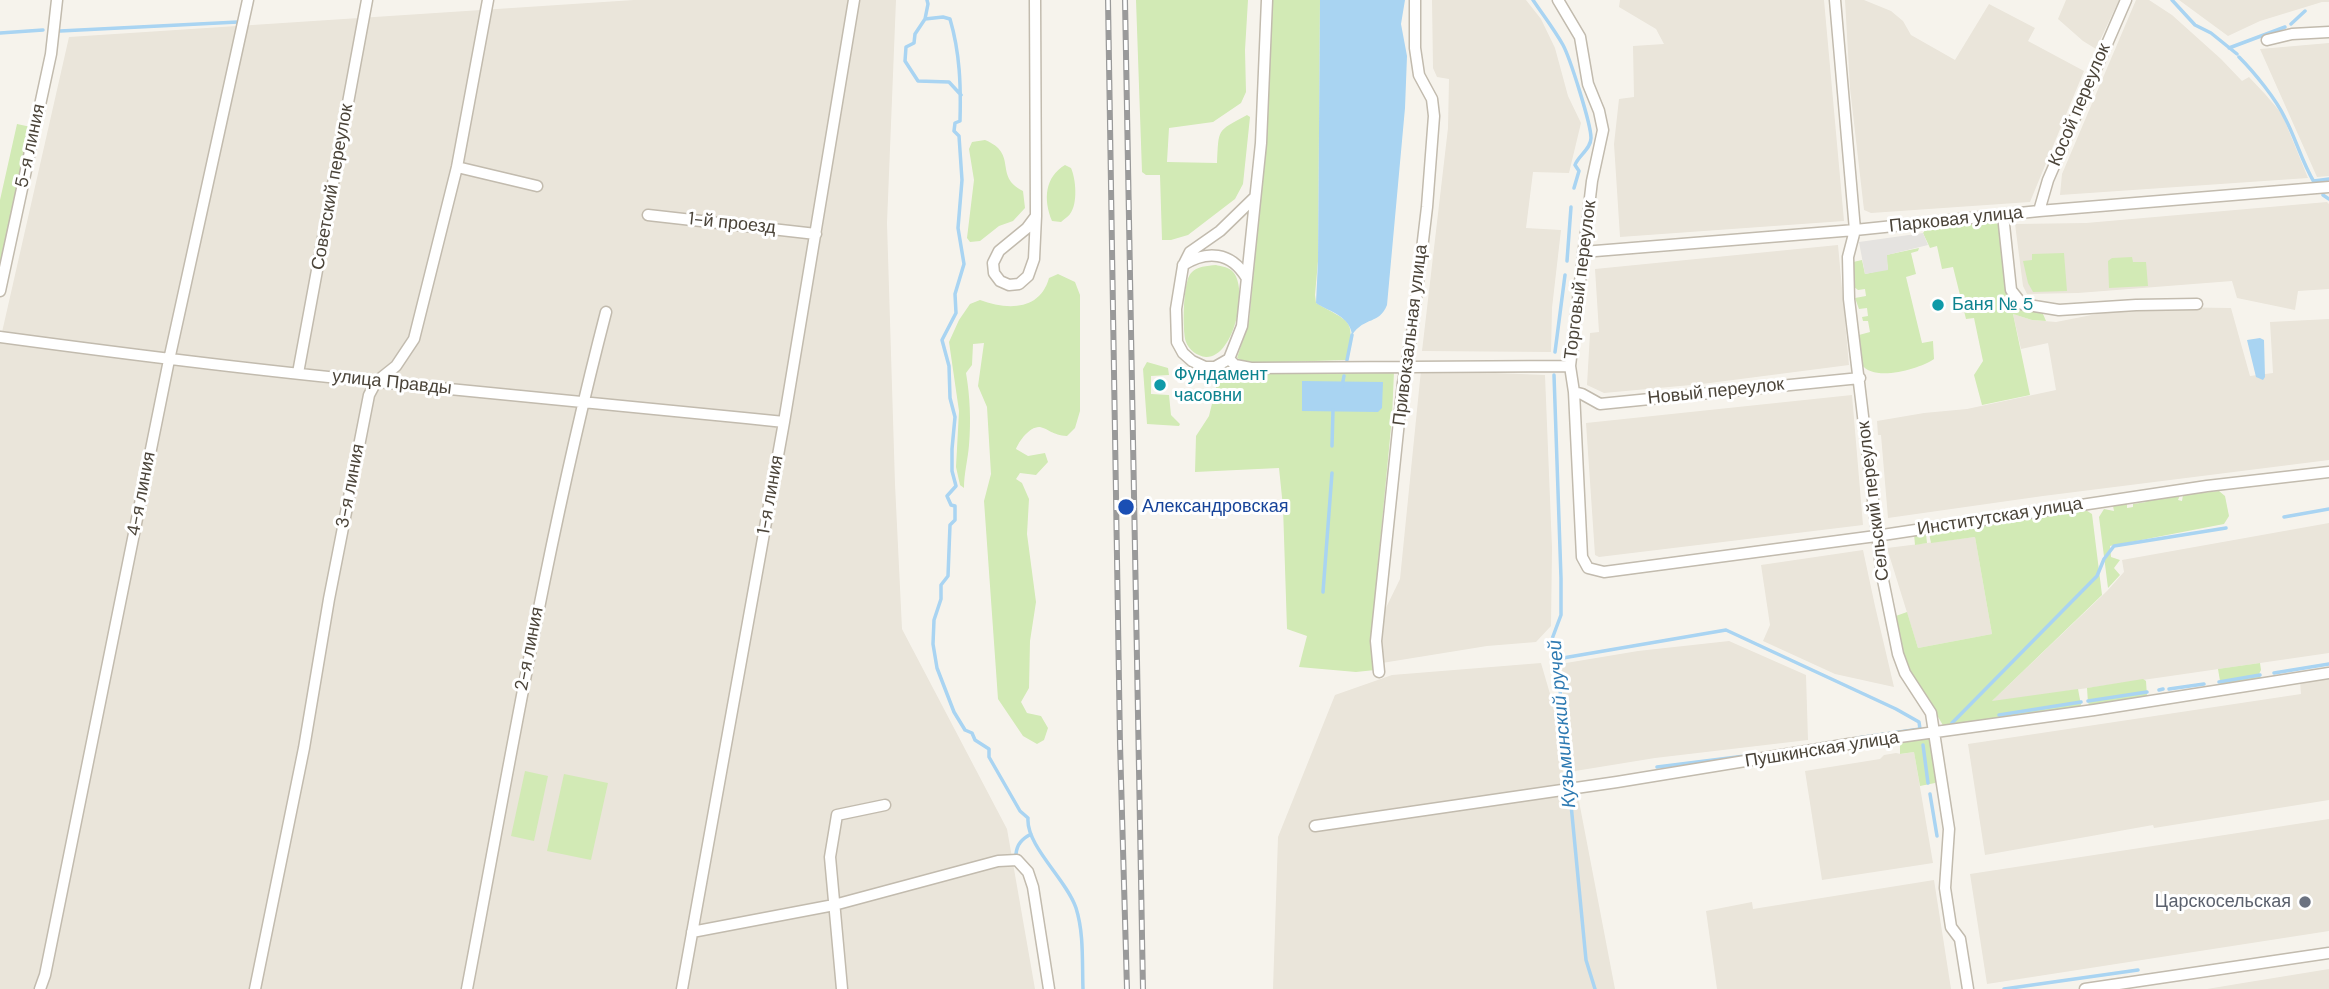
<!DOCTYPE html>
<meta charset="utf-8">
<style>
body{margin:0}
canvas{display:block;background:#f6f3ec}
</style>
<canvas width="2329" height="989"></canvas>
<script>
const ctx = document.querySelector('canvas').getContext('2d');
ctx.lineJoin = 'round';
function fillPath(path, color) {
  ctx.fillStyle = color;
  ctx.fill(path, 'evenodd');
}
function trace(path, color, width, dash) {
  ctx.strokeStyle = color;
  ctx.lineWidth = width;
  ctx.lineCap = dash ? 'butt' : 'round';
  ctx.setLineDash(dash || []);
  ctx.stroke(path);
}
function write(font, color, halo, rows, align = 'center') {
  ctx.font = font + ' "DM Sans",sans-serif';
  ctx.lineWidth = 6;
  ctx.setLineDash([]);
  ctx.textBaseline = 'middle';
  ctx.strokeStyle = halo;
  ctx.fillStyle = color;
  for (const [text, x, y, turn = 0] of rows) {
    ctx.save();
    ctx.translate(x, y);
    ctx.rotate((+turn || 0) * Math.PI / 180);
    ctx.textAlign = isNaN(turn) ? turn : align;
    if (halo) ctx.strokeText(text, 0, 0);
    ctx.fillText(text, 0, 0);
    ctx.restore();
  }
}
fillPath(new Path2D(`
 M634,0H896L887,223L895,484L902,629L1007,829L1035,989H0V341L69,37Z
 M1432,0H1526L1541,19L1555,48L1568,96L1581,123L1569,173L1533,172L1526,228L1561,230L1552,308L1551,352L1422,351L1448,128L1449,79L1437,77L1433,68Z
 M1620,0H1824L1844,221L1620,237L1614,144L1619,99L1634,97L1633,46L1664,44L1656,29L1619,7Z
 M1845,0H1864L1891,11L1903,21L1911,35L1955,60L1989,4L2035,28L2028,41L2084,71L2030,202L1871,213L1864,210L1850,88Z
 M2066,0H2119L2096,49L2083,41L2058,19Z
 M2136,0H2149L2172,15L2221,59L2242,81L2249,77L2265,94L2282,114L2308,178L2060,195L2062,174Z
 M2179,0H2329V2H2322L2260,21L2228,36Z
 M2329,43V176L2317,177L2260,49Z
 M2327,202L2329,204V289L2298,291L2295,310L2237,298L2232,281L2078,293L2027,294L2023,286L2015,224L2086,223Z
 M1838,245L1849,365L1702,384L1604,393L1587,385L1590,333L1599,332L1595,269Z
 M2159,307L2231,308L2250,376L2273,373L2270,322L2329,319V460L2043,496L1888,518L1881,435H1878L1877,421L1924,413L1967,409L2056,390L2048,343L2021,349L2013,314L2032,320L2056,322L2102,313Z
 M1421,370L1545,375L1552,548L1551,626L1536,642L1487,646L1382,663L1381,618L1400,579Z
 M1852,395L1863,525L1599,557L1595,555L1586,423Z
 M2329,523V653L1991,702L2107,591L2124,572L2122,560Z
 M1975,537L1992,634L1918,648L1887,548Z
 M1863,550L1875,606L1894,687L1835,674L1763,641L1770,625L1761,565Z
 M1729,641L1806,675L1808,740L1655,758L1569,772L1560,664L1638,651Z
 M1541,663L1555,711L1564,779L1578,796L1615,989H1273L1278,837L1335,695L1392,675Z
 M2329,677V800L2154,828L2153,825L1985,855L1968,744L2301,694L2300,681Z
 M1914,752L1933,863L1822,880L1805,771L1880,759L1884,755L1896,753L1901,754Z
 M2329,819V931L1987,984L1970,874Z
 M1934,880L1951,989H1717L1706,911L1752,902L1753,909Z
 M2329,969V989H2207L2243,983Z`), '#eae5da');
fillPath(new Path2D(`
 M1136,0H1248L1245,50L1246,92L1241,103L1213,122L1169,128L1167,162L1217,163C1219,128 1216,132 1247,115L1250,117L1243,184L1235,199L1188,235L1171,240H1162L1160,175H1146L1142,172Z
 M1270,0H1320L1318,261L1315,295L1316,303C1350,323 1356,318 1347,360L1247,363L1237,358L1249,321L1265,152Z
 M17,124L31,127L0,265V200Z
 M985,140C1019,154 993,176 1023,191L1025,208L1013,221L999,226L980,241L970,242L967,238L974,180L969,149L972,142Z
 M1065,165L1071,168C1076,179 1078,204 1070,214C1070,215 1062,221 1061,222L1052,221C1043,199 1045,177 1065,165Z
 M1995,220L2001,230L2009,293C2016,309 2028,309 2043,314L2046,321L2032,320L2013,314L2030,395L1982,405L1974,375L1983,361L1974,318L1966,319L1953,267L1942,269L1937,246L1930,248L1923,233L1926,229L1953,227L1958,223Z
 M1919,248L1918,251L1911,253L1916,274L1906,277L1922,343L1933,341L1934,359C1920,369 1874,382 1862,365L1859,335L1870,332L1868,321H1863L1862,317L1868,316L1867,308L1859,309L1855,298L1866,296L1865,289L1858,290L1854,287L1853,262L1862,260L1865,274L1888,269L1886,255Z
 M2064,253L2067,291L2033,292L2028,283L2023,261L2032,260V254Z
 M2132,257L2133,262H2146L2148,286L2109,288L2108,261L2112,258Z
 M1216,265C1220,266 1227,267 1231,270C1250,284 1235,358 1206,357C1197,356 1189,350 1186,342C1182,331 1183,281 1191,273C1197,266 1207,266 1216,265Z
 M1058,274L1075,282L1080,295V411L1075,428L1067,436C1052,435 1049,429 1040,427C1030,426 1019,441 1016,449L1028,456L1045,453L1048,462L1036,475L1020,473L1016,479L1022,483L1029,499L1027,534L1036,602L1030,641L1029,688L1021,702L1027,713L1041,716L1048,728L1044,740L1037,744L1023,736L998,699L984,501L991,474L987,407L978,386L984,343L973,344L972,365L966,373C970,396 971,421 969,445C968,459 964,473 964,488L960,485L956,467L959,411L949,342L959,320L970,304L980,300C1007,310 1040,311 1049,278Z
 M1147,362L1168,368L1169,375L1151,376V394L1169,395L1171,415L1180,424L1179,426L1147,424L1143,369Z
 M1229,370L1238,374L1394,372L1392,417L1371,638L1375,670L1356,672L1299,667L1307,636L1287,629L1283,507L1279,468L1195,472L1196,436L1209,416L1218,379Z
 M2219,491L2225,496L2229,516L2224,524L2110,546L2111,557L2120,560L2114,568L2120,575L2108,588L2099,517L2104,509L2114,511L2113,506L2127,504V508L2133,507V504L2146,502V500L2180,495L2178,500L2182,501L2183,495Z
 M2084,509L2092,514L2102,595L1992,701L2078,689L2081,705L2078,709L1944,727L1906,663L1893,617L1907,612L1918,648L1992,634L1975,537L1931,543L1929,533L1926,534L1927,543L1915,545L1914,534Z
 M2260,663L2261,670L2259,674L2262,680L2221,687L2218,669Z
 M2143,679L2146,681L2147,696L2143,699L2092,707L2088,703L2087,688Z
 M1929,739L1937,780L1935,783L1920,786L1914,752L1900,754V742Z
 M525,771L548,776L534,841L511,836Z
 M564,774L608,783L591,860L547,851Z`), '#d2eab5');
fillPath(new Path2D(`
 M1923,233L1928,245L1887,255L1888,270L1865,274L1859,242Z`), '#e5e3e0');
fillPath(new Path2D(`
 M1320,0H1405L1401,24L1407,56L1405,108L1387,305C1379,325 1365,316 1352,335C1350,316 1330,312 1316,303L1318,261Z
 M2260,338L2264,340L2265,377L2263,380L2256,377L2247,340Z
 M1302,381L1383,382L1382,408L1378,412L1302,411Z`), '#a9d4f2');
trace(new Path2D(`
 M927,0L928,4L925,19L943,17L950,19C960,53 961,86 960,121L955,123L954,131L959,136L962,180L958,228L964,264L955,294L956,313L942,340L949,366L950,398L955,417L952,449V471L956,486L947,496L951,505L955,506V520L950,525L948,576L941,585V599L934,620L933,644L937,668L954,712L965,730L972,733L975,740L989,749V757L1020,811L1028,818C1026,846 1067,880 1076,908C1084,933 1082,962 1083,989
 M1533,0C1543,15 1554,29 1563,45C1570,58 1591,124 1591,138C1591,149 1578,156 1575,165L1579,171L1574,188
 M2172,0L2195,25L2211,33L2237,54
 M925,19L915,34L914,43L906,47L905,61L918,81L949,82L961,95
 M2291,24L2305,11
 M60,31L238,22
 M0,33L43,30
 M2229,48L2285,27
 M2239,57C2254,72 2276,99 2285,118C2296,139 2302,162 2314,182
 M2314,181L2329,179
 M2323,195L2329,199
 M1567,261L1571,207
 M1555,352L1565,275
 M1347,360L1352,335
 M1554,375L1561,578V615L1552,639L1557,659L1586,960L1595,989
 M1342,386L1344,376
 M1332,446L1333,410
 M2284,517L2329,509
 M1323,592L1332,473
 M1557,659L1726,630L1896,709L1919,722L1920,729L1857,738
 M2274,673L2329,664
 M2219,682L2260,675
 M2169,689L2204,684
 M2159,690L2163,689
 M2088,701L2147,692
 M1999,715L2081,702
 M1952,723L2097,576L2104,559L2114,546L2226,528
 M1923,745L1928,783
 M1657,767L1745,756
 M1930,794L1937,836
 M1016,854C1017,844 1022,839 1031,834
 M2004,989L2138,970`), '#a9d4f2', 3.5);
const street = new Path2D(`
 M1035,0L1036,216L1034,259L1028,276L1019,284L1009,285L1000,281L994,273L993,263L999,251L1027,228L1036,216
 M1558,0L1580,37L1588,84L1599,111L1603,130L1592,181L1570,366L1574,392L1582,557L1588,568L1604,572L1876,536L2207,486L2329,472
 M1835,0L1855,230L1848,257L1849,299L1882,575L1898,654L1905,673L1931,713L1949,829L1945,888L1951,927L1960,939L1968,989
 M2267,40L2292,34L2329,32
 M457,167L537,186
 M1254,198L1220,231L1190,252L1183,266L1176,309L1177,342L1183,353L1192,361L1205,367H1215L1229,359L1242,326L1261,143L1267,0
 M2039,211L2048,180L2126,0
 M648,215L816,234
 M2003,215L2011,290L2022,304L2059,310L2136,305L2197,304
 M1583,252L1855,230L2039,211L2329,187
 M1183,265C1207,250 1231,252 1246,277
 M0,291L51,54L57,0
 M0,337C126,354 252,370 378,382C514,395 649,408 784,422
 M1229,359L1235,365L1251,368L1570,366
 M298,373L367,0
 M1574,392L1582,394L1600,404L1860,378
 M1379,672L1376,641L1403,383L1412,333L1427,207L1434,116L1432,99L1419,75L1415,48V0
 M1315,826L1617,782L1849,744L2094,710L2329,673
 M692,932L834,905L998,861L1017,860L1028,872L1033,887L1049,989
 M40,989L45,975L169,360L248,0
 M255,989L304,748L329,599L369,395L376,382L396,366L414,339L457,167L488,0
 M467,989C510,762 548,535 606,312
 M682,989L784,422L854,0
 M842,989L830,857L837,815L885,805
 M2085,989L2329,953`);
trace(street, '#c2bbae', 13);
trace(street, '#fff', 10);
const rail = new Path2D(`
 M1108,0L1120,744L1127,989
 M1125,0L1143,989`);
trace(rail, '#9a9a9a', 6);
trace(rail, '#fff', 3.5, [10]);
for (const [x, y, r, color] of [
 [1938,305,7,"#0f9aa8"],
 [1160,385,7,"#0f9aa8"],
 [1126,507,9,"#1a4fb4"],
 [2305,902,7,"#6b7280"]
]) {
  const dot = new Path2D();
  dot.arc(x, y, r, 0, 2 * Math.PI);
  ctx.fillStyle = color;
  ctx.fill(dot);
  trace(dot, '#fff', 2.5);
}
write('18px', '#4b4439', '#fff', [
 ["Косой переулок",2080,105,-67],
 ["5-я линия",31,146,-78],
 ["Советский переулок",333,187,-80],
 ["Парковая улица",1956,220,-6],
 ["1-й проезд",732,224,6],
 ["Торговый переулок",1581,280,-83],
 ["Привокзальная улица",1411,335,-83],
 ["улица Правды",392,383,6],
 ["Новый переулок",1716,392,-6],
 ["3-я линия",351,486,-79],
 ["4-я линия",142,494,-79],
 ["1-я линия",771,495,-80],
 ["Сельский переулок",1874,501,-97],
 ["Институтская улица",2000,517,-9],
 ["2-я линия",530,649,-79],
 ["Пушкинская улица",1822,750,-9]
]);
write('18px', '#0d838f', '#fff', [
 ["Баня № 5",1952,305],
 ["Фундамент",1174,375],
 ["часовни",1174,396]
], 'left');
write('18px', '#164399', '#fff', [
 ["Александровская",1142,507]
], 'left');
write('18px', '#5b616d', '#fff', [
 ["Царскосельская",2291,902]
], 'right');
write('italic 19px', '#2e7ab2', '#fff', [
 ["Кузьминский ручей",1563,724,-95]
]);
</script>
